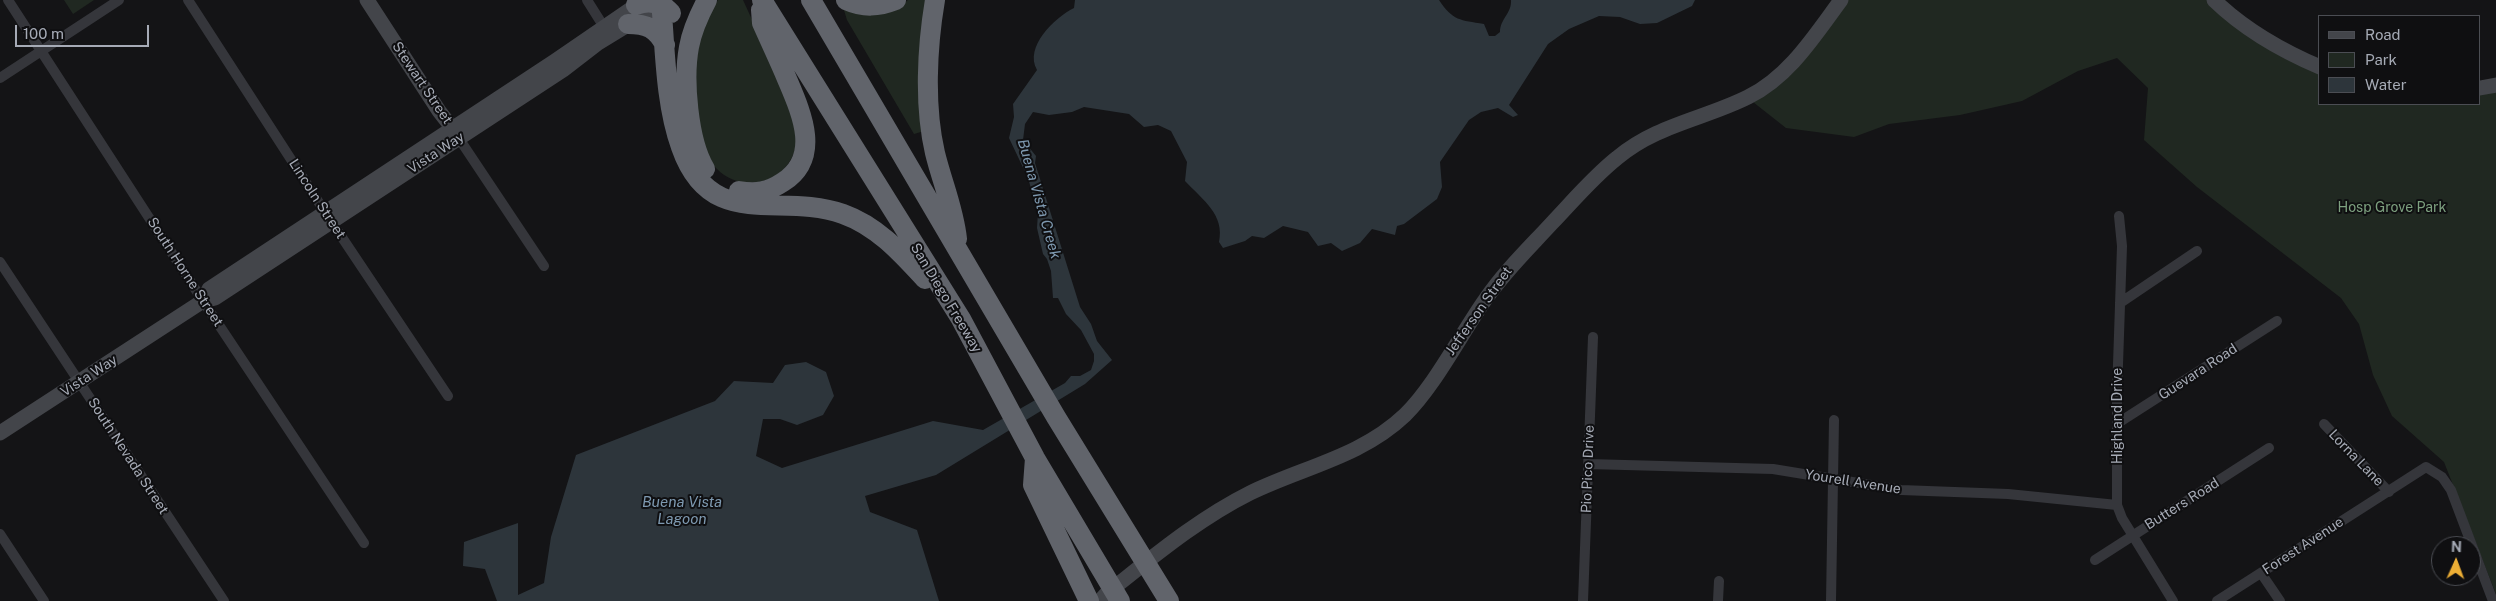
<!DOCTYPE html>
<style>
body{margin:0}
#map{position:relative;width:2496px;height:601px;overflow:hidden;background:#141416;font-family:"Public Sans",sans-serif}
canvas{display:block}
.legend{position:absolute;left:2318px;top:15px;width:162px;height:90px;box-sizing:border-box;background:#0f0f11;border:1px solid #4b4d53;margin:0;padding:6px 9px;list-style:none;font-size:15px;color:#a6abb6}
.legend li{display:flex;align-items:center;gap:10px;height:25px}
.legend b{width:25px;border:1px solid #4b4d53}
.north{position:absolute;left:2431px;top:536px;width:50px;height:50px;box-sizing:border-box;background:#0f0f11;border:1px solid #4b4d53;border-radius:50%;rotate:2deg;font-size:14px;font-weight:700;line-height:20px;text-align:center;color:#a6abb6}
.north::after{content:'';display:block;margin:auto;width:18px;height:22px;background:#ecae35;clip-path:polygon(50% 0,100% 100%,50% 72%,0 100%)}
.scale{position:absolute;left:15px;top:25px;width:134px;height:22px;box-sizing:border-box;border:2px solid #a6abb6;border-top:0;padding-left:6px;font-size:15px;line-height:18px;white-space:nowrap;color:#a6abb6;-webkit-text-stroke:4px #0f0f11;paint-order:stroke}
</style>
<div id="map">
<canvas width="2496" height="601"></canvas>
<ul class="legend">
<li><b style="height:6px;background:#43454a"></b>Road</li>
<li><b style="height:14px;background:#202821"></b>Park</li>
<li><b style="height:14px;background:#2d353b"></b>Water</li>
</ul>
<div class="north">N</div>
<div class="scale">100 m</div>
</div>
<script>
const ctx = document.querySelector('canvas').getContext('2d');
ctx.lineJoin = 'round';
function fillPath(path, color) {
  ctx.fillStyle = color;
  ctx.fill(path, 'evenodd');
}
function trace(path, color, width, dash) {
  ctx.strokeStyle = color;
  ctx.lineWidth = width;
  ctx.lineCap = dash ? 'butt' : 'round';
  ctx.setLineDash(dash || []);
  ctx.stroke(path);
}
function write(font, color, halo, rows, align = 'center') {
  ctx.font = font + ' "Public Sans",sans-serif';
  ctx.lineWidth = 4;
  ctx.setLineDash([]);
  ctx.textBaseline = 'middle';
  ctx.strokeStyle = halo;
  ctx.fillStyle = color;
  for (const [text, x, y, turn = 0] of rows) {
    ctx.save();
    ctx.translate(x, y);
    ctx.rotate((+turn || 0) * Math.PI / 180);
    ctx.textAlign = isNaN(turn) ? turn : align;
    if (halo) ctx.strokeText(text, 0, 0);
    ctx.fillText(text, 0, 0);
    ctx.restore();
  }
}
fillPath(new Path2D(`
 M64,0H94L73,14Z
 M718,0H743C757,30 770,60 782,90C787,101 794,114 796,126C801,150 787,175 763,181C746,186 729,181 717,169C694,146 692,67 699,37C702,26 711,9 718,0Z
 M908,0H928L924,131L914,134L847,20L844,10L845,8L903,4Z
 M1848,0H2207L2320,71V104H2480V91L2496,92V594L2444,462L2392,416L2373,375L2359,324L2341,298L2197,187L2144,140L2148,88L2117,58L2078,71L2022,101L1960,115L1889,124L1854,137L1786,128L1753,102Z`), '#202821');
fillPath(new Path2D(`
 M1075,0H1439C1453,21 1460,20 1484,24L1489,36H1495L1500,32C1500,19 1512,13 1511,0H1695L1692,6L1657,23L1640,24L1620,17L1599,16L1569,29L1548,44L1509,105L1518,115L1513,117L1498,108L1481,112L1469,120L1440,162L1442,187L1437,199L1404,224L1397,226L1395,235L1372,229L1360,243L1342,251L1331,243L1318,246L1308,232L1283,226L1264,238L1252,236L1245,241L1223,248L1219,242C1225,215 1203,200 1185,181L1187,162L1171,131L1158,125L1144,127L1129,114L1084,107L1072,112L1049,115L1033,112L1025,124L1023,140L1036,156L1035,163L1080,307L1091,324L1097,341L1112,360L1085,384L936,475L865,496L870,512L917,530L939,601H497L485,569L463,566L464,542L518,523V595L544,583L551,537L576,455L715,401L734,381L773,383L785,365L806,362L826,372L834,396L823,415L797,425L780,419H763L756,456L782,468L933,421L983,430L1065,383L1071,376H1080L1091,370L1094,361V354L1081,330L1066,314L1058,298H1053L1051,271L1047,259L1043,254L1037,228L1038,213L1028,178L1009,138L1014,117L1013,104L1037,70C1024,47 1054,18 1074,8Z`), '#2d353b');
trace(new Path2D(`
 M8,0L203,301L364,543
 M188,0L325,212L448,396
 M587,0L604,27
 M0,78L119,0
 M456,134L544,266
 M2119,216L2122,246L2117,394V505L2122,518L2173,601
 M0,262L224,601
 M2120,303L2197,251
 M2118,423L2277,321
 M2324,424L2389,492
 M1588,464L1773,469L1901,490L2008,494L2117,505
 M0,534L44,601
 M2095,560L2269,448
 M2261,573L2280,601
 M1583,601L1593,337
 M1718,601L1719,581
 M1831,601L1834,420
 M2217,601L2426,467L2442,477L2451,490L2493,601`), '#35363b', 10);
trace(new Path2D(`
 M367,0L439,111L453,129
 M2214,0C2245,30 2280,50 2320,67
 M2480,88L2496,85
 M203,301L209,289L555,61L644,0
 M0,433L203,301L215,298L563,70L598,43L665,2
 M1100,601L1107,593C1153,557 1198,519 1250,493C1303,467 1361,457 1405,415C1434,387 1461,334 1485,300C1504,272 1529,248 1552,223C1573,201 1593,177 1617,158C1656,125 1704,119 1748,97C1789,77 1815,35 1841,0`), '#43454a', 15);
trace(new Path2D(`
 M661,0C665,46 665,103 681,147C711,233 779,191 843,214C877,226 901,253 925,279
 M762,0L961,319L1035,458L1120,601
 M811,0L1056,417L1169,601
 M846,0C864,8 878,7 896,0
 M935,0C927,47 924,106 935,153C942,182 954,209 957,239
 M636,5C649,0 661,2 671,13
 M628,24C647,24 656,28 665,45
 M705,169C688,141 683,79 689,47C692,30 699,15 707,0
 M739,191C756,194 768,192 783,182C822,157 801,112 787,79C779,60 770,41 762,23L761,10
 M1035,458L1033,485L1089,601`), '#61646b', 20);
write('14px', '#a6abb6', '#0f0f11', [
 ["Stewart Street",422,83,56],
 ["Vista Way",436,153,-33],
 ["Lincoln Street",317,199,57],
 ["South Horne Street",185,272,57],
 ["San Diego Freeway",946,298,59],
 ["Jefferson Street",1479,311,-55],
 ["Guevara Road",2198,372,-33],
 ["Vista Way",89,376,-33],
 ["Highland Drive",2118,416,-90],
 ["South Nevada Street",128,456,57],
 ["Lorna Lane",2356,458,46],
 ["Pio Pico Drive",1588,469,-88],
 ["Yourell Avenue",1853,482,9],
 ["Butters Road",2182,504,-32],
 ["Forest Avenue",2303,546,-33]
]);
write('14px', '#7da07f', '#0f0f11', [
 ["Hosp Grove Park",2392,208]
]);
write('italic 15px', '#7e99b0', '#0f0f11', [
 ["Buena Vista Creek",1039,199,74],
 ["Buena Vista",682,502],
 ["Lagoon",682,519]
]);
</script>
